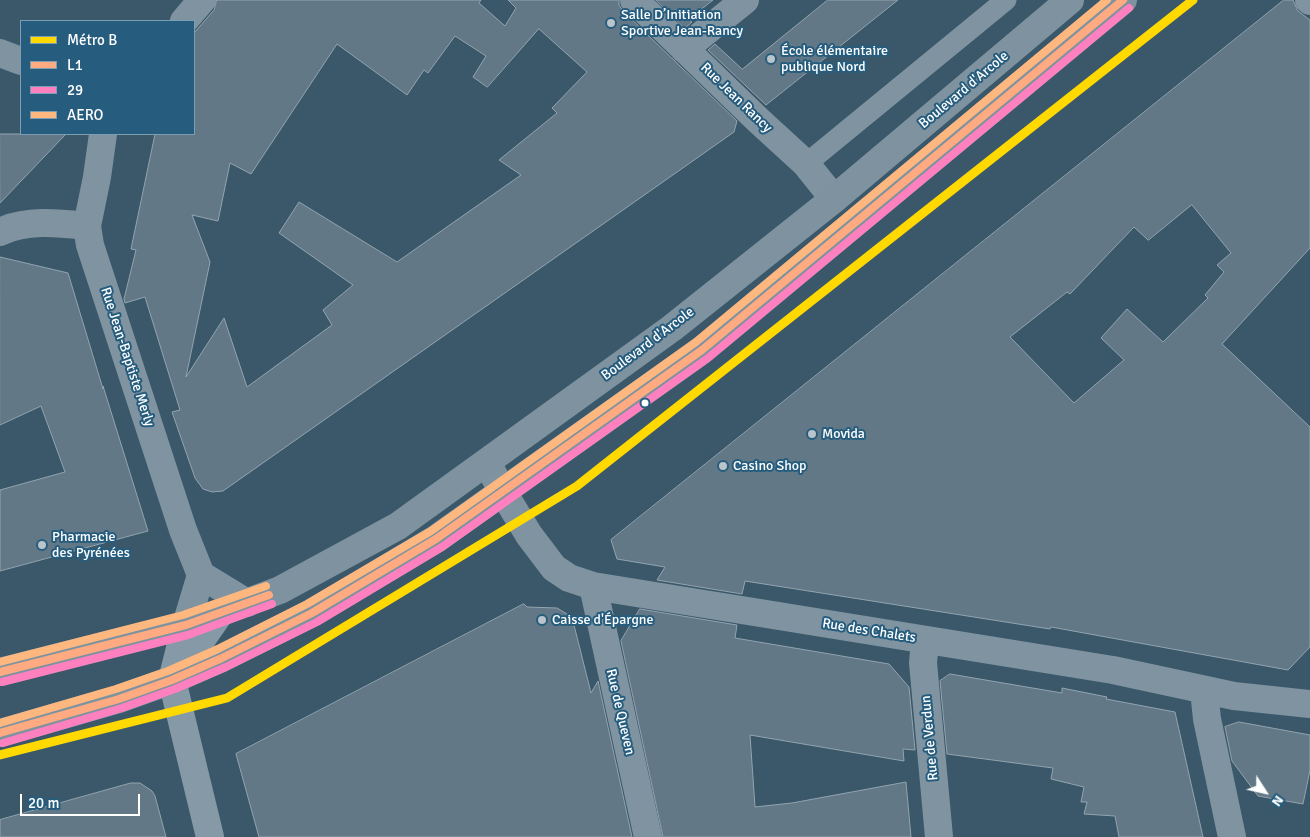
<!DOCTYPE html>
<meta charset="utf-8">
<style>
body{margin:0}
#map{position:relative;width:1310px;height:837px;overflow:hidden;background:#3a586a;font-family:Signika,sans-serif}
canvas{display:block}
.legend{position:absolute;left:20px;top:20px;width:175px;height:115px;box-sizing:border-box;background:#265d7e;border:1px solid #7d9eb2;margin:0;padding:6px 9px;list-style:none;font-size:15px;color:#fff}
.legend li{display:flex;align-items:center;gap:10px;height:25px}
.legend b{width:25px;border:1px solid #7d9eb2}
.north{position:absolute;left:1240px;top:767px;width:50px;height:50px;-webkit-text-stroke:4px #265d7e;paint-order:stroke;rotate:125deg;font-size:14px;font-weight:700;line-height:20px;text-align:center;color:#fff}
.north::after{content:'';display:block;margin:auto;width:18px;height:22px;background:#fff;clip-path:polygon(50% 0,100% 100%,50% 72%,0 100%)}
.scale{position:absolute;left:20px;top:794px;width:120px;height:22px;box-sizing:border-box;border:2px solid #fff;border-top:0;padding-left:6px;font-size:15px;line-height:18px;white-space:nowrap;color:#fff;-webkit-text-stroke:4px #265d7e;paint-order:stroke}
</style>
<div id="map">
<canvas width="1310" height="837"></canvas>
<ul class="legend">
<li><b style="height:6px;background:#ffd900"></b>Métro B</li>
<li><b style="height:6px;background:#ffaa80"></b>L1</li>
<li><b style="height:6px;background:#ff80be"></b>29</li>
<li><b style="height:6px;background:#ffb780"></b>AERO</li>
</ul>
<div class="north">N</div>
<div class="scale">20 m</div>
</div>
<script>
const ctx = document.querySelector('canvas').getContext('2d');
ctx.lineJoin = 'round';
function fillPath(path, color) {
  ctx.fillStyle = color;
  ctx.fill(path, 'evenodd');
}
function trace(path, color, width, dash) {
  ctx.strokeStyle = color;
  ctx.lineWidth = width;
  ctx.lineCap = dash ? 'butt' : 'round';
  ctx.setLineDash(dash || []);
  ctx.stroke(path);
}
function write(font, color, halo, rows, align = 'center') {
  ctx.font = font + ' Signika,sans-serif';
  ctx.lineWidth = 4;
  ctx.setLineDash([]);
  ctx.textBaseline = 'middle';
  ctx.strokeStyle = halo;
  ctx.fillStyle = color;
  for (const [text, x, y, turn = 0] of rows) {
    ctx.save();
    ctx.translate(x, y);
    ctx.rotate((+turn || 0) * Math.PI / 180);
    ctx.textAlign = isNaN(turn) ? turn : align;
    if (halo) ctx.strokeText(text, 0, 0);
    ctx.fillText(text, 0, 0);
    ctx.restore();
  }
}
const building = new Path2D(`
 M217,0H481L479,3L505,26L516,8L508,0H619V5L623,11L737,121L734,132L223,491L212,492L203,489L195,478L172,412L180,410L145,297L125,303L124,299L136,250L131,249L155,134H194V33L214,10ZM539,29L587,72L552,108L557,113L499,160L521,175L397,262L299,202L279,233L353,285L323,310L332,325L247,387L224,318L186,377L210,262L192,215L218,221L230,163L251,174L337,44L407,95L424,70L428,73L455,36L486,56L473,77L487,87Z
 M656,0H713L689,19L692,22L685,28Z
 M828,0H898L766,105L708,50L715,44L742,69Z
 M1284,0H1293L1298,11L1310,20V248L1222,344L1310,427V647L1288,670L1051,627L1050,629L745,581L742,594L657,580L665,567L617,559L611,540ZM1192,205L1231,253L1217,265L1224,272L1205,295L1208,298L1163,342L1127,309L1101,338L1124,360L1074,403L1010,337L1067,292L1070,294L1134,227L1148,240Z
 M0,134H66L0,203Z
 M0,257L68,273L103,389V386L148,531L0,571V490L65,472L41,406L0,425Z
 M524,604L527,607L557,608L572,617L591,693L598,681L632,837H259L236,754Z
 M640,609L737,625L735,638L889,664L909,687L915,750L903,749L904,761L750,735L755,807L792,803L906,782L911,837H663L621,641Z
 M950,674L1062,693V688L1107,697L1106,699L1175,712L1203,837H1119L1115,816L1084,814L1087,802H1081L1084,787L1051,779L1053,768L947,754L940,681Z
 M1239,722L1310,735V770L1303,804L1258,796L1232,761L1225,727Z
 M131,783H140L152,791L155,796L166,837H0V820Z`);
fillPath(building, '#627886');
trace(building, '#92a4af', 1);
trace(new Path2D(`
 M806,164L1006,0`), '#7f94a0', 21);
trace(new Path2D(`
 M634,0L758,120L806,164L834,199
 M1309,0L1310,1
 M184,21L202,0
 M684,49L745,0
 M0,53L21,61
 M103,134L97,177L87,226L90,245L183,530L201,575
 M0,232C26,219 59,223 87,226
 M487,463L503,492L529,535L554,568L569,578L593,586L1113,670L1234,696L1310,704
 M201,575L247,603
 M593,586L648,837
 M186,625L201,575
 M925,640L923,663L939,837
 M1204,690L1207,719L1232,837`), '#7f94a0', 28);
trace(new Path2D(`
 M186,625L172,680L210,837
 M181,669L220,613`), '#8699a6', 28);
trace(new Path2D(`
 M0,672L186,625L280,590L398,526L672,328L834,199L1070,0
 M0,733L119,699L172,680L222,658L312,613L436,539L702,350L1123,0`), '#7e939f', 28);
trace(new Path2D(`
 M0,672L186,625L269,595
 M0,733L119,699L172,680L222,658L312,613L436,539L702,350L1123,0`), '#ffaa80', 8);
trace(new Path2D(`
 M2,682L188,635L272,604
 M3,743L122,708L175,689L226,667L317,622L442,547L708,358L1129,8`), '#ff80be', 8);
trace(new Path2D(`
 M0,662L183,615L266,586
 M0,723L116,689L168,671L218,649L307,604L431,531L696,342L1107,0`), '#ffb780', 8);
trace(new Path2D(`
 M0,755L227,698L577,486L1193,0`), '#ffd900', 9);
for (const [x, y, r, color] of [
 [611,23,5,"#bac5cb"],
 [771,59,5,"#bac5cb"],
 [645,403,4.5,"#fff"],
 [812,434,5,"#bac5cb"],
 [723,466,5,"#bac5cb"],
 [42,545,5,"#bac5cb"],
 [542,620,5,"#bac5cb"]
]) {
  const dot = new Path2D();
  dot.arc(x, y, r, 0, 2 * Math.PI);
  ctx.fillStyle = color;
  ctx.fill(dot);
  trace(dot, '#265d7e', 2);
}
write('14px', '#fff', '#265d7e', [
 ["Salle D’Initiation",621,15],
 ["Sportive Jean-Rancy",621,31],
 ["École élémentaire",781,51],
 ["publique Nord",781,67],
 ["Movida",822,434],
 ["Casino Shop",733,466],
 ["Pharmacie",52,537],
 ["des Pyrénées",52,553],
 ["Caisse d'Épargne",552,620]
], 'left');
write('14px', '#fff', '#265d7e', [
 ["Boulevard d'Arcole",964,90,-40],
 ["Rue Jean Rancy",736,98,44],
 ["Boulevard d'Arcole",648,344,-37],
 ["Rue Jean-Baptiste Merly",127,357,72],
 ["Rue des Chalets",869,631,9],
 ["Rue de Queven",620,712,77],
 ["Rue de Verdun",930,738,-95]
]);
</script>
